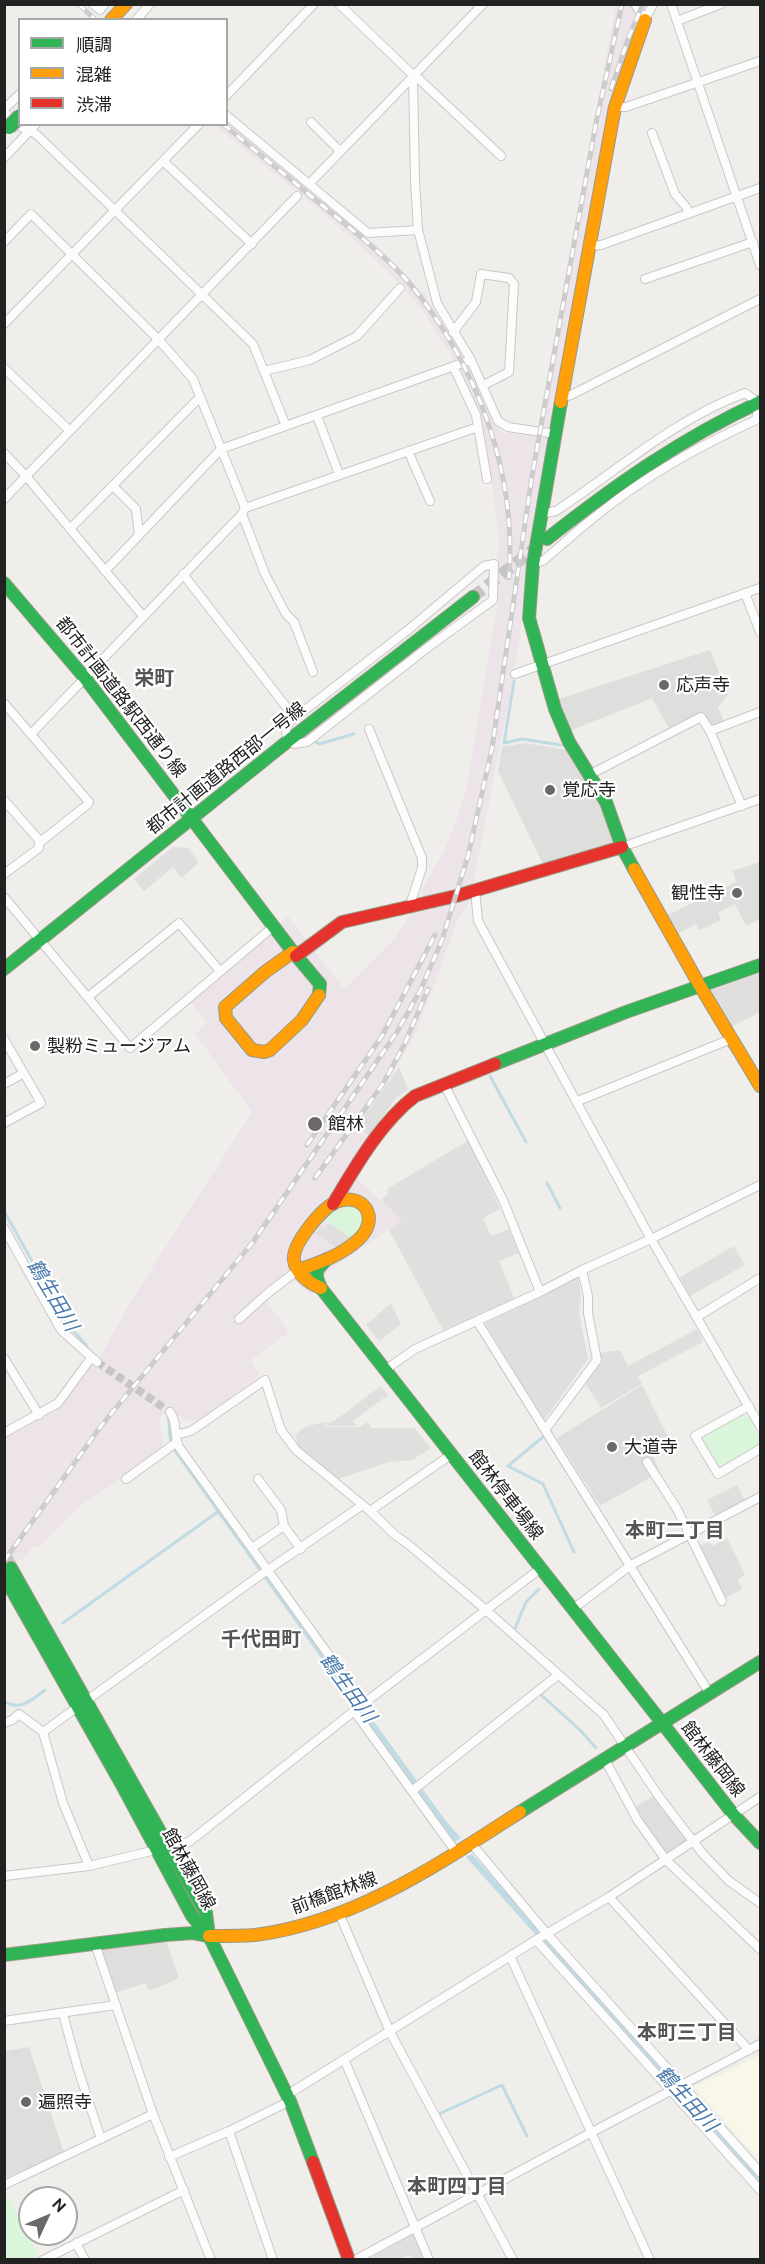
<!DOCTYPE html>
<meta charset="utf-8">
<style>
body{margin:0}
#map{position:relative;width:765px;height:2264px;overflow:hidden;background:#f0eeeb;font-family:Ubuntu,"Noto Sans JP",sans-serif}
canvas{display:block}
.frame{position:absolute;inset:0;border:6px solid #222;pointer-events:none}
.legend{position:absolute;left:18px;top:18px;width:210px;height:108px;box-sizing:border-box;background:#fff;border:2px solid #a7a7a7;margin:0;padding:8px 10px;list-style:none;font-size:18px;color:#222}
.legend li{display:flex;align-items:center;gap:12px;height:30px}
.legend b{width:30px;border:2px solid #a7a7a7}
.north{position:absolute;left:18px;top:2186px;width:60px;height:60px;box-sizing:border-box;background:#fff;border:2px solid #a7a7a7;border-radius:50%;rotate:46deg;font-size:16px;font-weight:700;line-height:24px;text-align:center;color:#222}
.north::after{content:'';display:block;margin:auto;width:21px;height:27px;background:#6a6968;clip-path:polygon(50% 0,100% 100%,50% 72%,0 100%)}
</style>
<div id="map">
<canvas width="765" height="2264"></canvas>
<div class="frame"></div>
<ul class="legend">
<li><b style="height:8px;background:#30b455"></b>順調</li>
<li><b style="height:8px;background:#ff9f0a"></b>混雑</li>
<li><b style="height:8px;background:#e5322d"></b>渋滞</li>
</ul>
<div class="north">N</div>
</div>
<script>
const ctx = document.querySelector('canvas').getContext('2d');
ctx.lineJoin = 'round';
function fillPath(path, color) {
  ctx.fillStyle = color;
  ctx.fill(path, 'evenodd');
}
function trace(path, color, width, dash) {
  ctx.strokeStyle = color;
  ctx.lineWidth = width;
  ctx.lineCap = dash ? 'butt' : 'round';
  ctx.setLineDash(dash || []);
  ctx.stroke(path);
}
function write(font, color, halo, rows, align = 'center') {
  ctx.font = font + ' Ubuntu,"Noto Sans JP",sans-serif';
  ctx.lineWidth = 4.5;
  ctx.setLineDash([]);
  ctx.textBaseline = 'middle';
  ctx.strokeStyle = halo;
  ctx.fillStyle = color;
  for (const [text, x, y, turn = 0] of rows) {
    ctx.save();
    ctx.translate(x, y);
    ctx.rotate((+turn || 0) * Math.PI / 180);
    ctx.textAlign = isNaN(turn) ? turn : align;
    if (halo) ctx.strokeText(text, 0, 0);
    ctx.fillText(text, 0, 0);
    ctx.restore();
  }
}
fillPath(new Path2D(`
 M616,5H630L639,19L615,91L596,177L553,426L549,429L538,425Z
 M227,120L325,200L390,258L425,295L465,359L455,362L425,314L408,293L377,261L316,207L214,125L226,124Z
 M467,366L470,368L497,428L503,434L518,432L548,437L550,439L523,603L518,652L473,885L423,898L421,891L443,853L456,822L467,785L498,601L497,561L499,541L493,489L480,417L459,371L460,368Z
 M466,899L469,900L468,905L459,917L418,1029L396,1068L356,1128L371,1139L349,1171L402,1220L327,1272L324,1280L310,1294L295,1281L281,1286L265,1299L289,1332L251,1360L260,1376L201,1421L183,1420L171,1408L159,1418L163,1446L129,1472L79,1507L40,1547H33L21,1561L18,1559L5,1577V1438L55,1409L90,1364L95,1367L129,1304L252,1112L195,1034L207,1022L191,1002L288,916L344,989L394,939L413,911Z`), '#ede4e9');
fillPath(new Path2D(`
 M760,2055V2161L694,2087Z`), '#f8f7e8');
fillPath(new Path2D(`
 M710,650L728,695L718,707L724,722L711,727L702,714L670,730L652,698L569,731L556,700Z
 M524,743L568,750L602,803L615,842L543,864L498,771L502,747Z
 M760,862V919L746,926L735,904L718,913L721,920L700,930L696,924L679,933L668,915L736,882L733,871Z
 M642,1385L669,1439L652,1454L660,1472L600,1506L557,1438Z
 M727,1538L745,1575L737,1579L742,1589L723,1599L698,1547L709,1542L712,1546Z
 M655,1795L687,1841L667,1854L652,1838L635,1807Z
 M166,1941L179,1978L149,1991L145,1983L115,1993L99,1949Z
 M29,2047L64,2153L5,2178V2051Z`), '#dededc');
fillPath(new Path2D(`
 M341,1204L356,1208C369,1222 362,1231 349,1240L350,1237L325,1220Z
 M745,1410L760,1437V1445L720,1469L699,1437Z
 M4,2189L39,2257L34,2259H5Z`), '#daf5da');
fillPath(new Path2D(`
 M173,847L188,848L199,862L182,878L173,867L144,891L134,879Z
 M760,970V1012L731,1027L709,989Z
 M399,1067L408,1089L395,1099L369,1136L357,1126Z
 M469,1140L500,1209L483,1218L491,1236L509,1229L519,1253L499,1261L515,1300L443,1330L389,1230L402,1220L381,1200L388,1193L387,1189Z
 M329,1223L350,1238L338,1249L315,1233L320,1226L325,1229Z
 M734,1246L745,1265L690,1296L680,1277Z
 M578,1276L581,1295L579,1313L588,1359L544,1420L485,1323L541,1297Z
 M391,1303L401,1324L379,1341L366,1325Z
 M697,1329L703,1342L638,1376L642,1384L601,1408L585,1383L601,1361L600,1353L620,1350L628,1366Z
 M381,1386L388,1395L353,1421L357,1426H327L326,1423L333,1422Z
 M324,1422L326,1427H361L367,1422L372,1428H414L431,1448L412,1460L389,1462L335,1480L298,1445L295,1435L305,1427Z
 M737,1485L745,1501L715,1516L707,1500Z
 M415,2233L426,2259H412L410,2255L399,2259L367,2260Z`), '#e0dfde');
fillPath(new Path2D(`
 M167,1413C175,1424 170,1437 177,1448L445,1820L461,1838L455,1842L440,1825L172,1449C166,1438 170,1427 166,1415Z
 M472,1854L760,2177V2186L466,1857Z`), '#bfdbe3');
trace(new Path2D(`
 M514,681L504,743L522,739L561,745
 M316,742L319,744L354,734
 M490,1076L526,1142
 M547,1183L560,1208
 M4,1211L68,1325L87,1346
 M544,1436L508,1466L543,1484L574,1552
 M63,1623L219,1511
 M515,1628L526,1602L539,1589
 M539,1693L580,1730L596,1748
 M4,1701C20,1712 33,1699 45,1690
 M439,2114L502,2085L527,2136`), '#bfdbe3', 3);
trace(new Path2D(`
 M97,1362L170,1412`), '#c7c5c3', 8, [8, 4]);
trace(new Path2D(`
 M473,597L540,544`), '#c7c5c3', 12, [12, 6]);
trace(new Path2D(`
 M4,1556L11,1568`), '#c7c5c3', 14, [14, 7]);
const street = new Path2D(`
 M93,4L100,10L105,4
 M339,4L413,75L415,181L418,230L437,303L471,360L498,421L508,427L555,434
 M635,4L645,20L653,4
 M671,4L760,265
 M136,20L150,4
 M677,21L721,4
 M413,75L419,79L501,156
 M226,96L314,4
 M615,107H626L760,61
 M4,109L20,94
 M4,112L21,127L36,134L253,344L286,426
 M226,115L368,233L418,230
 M311,122L340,151
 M652,133L675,194L687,208L688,214
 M4,158L36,124
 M163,161L252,244
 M310,183L483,4
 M4,242L31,214L158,339L193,379L245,508L242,514L31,734
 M589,246L601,245L760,188
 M645,279L753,242
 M4,324L199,124
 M453,332L476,302L481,274L509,278L514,284L509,372L482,386
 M4,368L70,431
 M454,368L476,415L487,479
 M264,371L310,360L357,336L400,288
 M562,397L571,395L760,299
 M317,416L339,474
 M408,451L430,501
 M4,453L26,476L143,616
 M113,486L136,509L139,535
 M4,499L297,196
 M245,508L478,427
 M242,514L265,574L286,614L294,622L313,672
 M70,529L200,397
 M494,564L493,600L427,648L307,742L294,744L288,741C285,732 285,727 292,720L408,630L484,566Z
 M533,564L544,560C563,544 581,527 601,512C648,474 701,445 756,420L759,403L745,393C675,419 618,470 556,511L541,514
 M105,571L221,449L471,360
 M183,574L295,718
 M745,593L760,632
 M515,674L760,588
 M4,703L89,802L87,805L39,843
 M369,729L422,858V868L409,908
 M591,774L701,717L710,731
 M4,800L39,840V848L4,874
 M742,806L710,731L760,712
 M622,847L760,799
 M475,890L478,921L651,1239L760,1426
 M4,897L130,1048L274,926
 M88,997L179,923L220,971
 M4,1039L41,1103L4,1123
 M4,1084L24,1073
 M444,1084L503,1200L540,1292
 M578,1101L731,1039
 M4,1228L61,1330L97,1362
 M582,1270L588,1296V1313L597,1360L545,1430L710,1694
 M697,1317L760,1278
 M239,1319L268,1293L298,1270
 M477,1321L545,1430
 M4,1358L39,1415
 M385,1370L415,1349L540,1292L582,1270L651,1239L760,1185
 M749,1406L695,1436L718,1474L760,1449
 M170,1412C178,1422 173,1435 179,1447L364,1704
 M4,1433L58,1403L91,1358
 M176,1435L191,1431L265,1380L281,1430L296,1450L370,1511L395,1535L409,1545L486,1610L604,1715L660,1798L703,1854L729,1881L760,1903
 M647,1462L677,1509L722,1601
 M126,1479L177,1442
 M258,1479L281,1510L284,1526L301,1549
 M370,1511L452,1454
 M252,1548L284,1526
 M573,1609L631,1565L760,1497
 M354,1711L456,1852
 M4,1723L12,1720L19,1714L43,1732L63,1803L89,1866
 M43,1732L259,1576L361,1506
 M605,1760L638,1821L666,1860L760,1949
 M412,1791L558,1675
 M471,1843L547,1934L760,2172
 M4,1876L89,1866L189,1842L354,1711L541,1568
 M609,1897L749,2050
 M339,1913L390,2032L513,2260
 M536,1940L760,2190
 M95,1944L153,2114L211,2260
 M510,1956L650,2260
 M63,2014L78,2069L101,2139
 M4,2021L116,2005
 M344,2059L429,2260
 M287,2095L536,1940L609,1897L760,1797
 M229,2131L273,2260
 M169,2157L229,2131L290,2101
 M4,2185L153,2114
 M76,2243L85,2260
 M43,2260L184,2190
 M355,2260L592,2132L760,2044`);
const fast = new Path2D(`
 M561,402L533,564L529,618L555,709L569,742L606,802L622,847L634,869
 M547,539C614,486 682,438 760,402
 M4,583L85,678L293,952L320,984L319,995
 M4,969L288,741L473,597
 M495,1064L626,1012L760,965
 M327,1259L317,1270V1278L321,1288L663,1724
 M11,1568L206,1913L209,1936
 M5,1578L122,1785L192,1916L209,1936L290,2101L313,2162
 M663,1724L733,1814L760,1843
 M520,1812L760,1662
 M4,1955L165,1935L193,1933L209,1936`);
const slow = new Path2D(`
 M111,20L126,4
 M561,402L615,107L645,20
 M634,869L700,986L760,1086
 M293,952L265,972L225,1007L226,1018L252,1050L264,1052L270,1050L302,1020L319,995
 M298,1270C319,1263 342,1255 359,1239C381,1218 363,1191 336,1202C322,1208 292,1244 294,1260C295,1273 309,1283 321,1288
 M209,1936C224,1936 240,1936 255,1935C353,1923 439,1864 520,1812`);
const jam = new Path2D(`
 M296,956L342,922L456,896L622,847
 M333,1204C356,1166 380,1123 415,1096L495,1064
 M313,2162L349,2260`);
trace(street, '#c9c8c7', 10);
trace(fast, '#999a82', 14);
trace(slow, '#999a82', 14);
trace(jam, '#999a82', 14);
trace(street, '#fdfcfc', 8);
trace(fast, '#30b455', 12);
trace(slow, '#ff9f0a', 12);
trace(jam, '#e5322d', 12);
const rail = new Path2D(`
 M78,4L96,20
 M611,89L628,39L643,4
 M223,124C258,153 294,182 329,211C357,234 386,256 410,284C477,365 517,472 509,578
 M307,1145L382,1036L435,935
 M315,1178L383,1084L405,1043L428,989
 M4,1561L101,1426L253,1242L397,1032L421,989L442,940L468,856L492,748L532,476L596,123L622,4`);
trace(rail, '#ccc', 5);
trace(rail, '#fff', 3, [9]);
const fastBridge = new Path2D(`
 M9,127L20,116`);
trace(fastBridge, '#c5a2ac', 16, []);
trace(fastBridge, '#30b455', 14);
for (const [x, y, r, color] of [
 [664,685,6,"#6a6968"],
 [550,790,6,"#6a6968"],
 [737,893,6,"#6a6968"],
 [35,1046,6,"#6a6968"],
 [315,1124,8,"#6a6968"],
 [612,1447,6,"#6a6968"],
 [26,2102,6,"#6a6968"]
]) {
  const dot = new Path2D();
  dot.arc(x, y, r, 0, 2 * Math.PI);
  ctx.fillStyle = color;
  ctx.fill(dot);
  trace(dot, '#fff', 2);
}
write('18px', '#222', '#fff', [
 ["応声寺",676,685],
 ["覚応寺",562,790],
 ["観性寺",725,893,"right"],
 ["製粉ミュージアム",47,1046],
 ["館林",328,1124],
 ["大道寺",624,1447],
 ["遍照寺",38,2102]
], 'left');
write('18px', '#222', '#fff', [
 ["都市計画道路駅西通り線",121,697,52],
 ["都市計画道路西部一号線",226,768,-39],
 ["館林停車場線",506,1495,52],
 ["館林藤岡線",713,1759,52],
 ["館林藤岡線",189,1869,61],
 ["前橋館林線",334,1893,-20]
]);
write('bold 20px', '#555', '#fff', [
 ["栄町",154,678],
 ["本町二丁目",675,1530],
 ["千代田町",261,1639],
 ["本町三丁目",687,2032],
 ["本町四丁目",457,2186]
]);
write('italic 20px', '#4a7aab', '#fff', [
 ["鶴生田川",53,1295,59],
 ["鶴生田川",348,1688,54],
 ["鶴生田川",687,2099,48]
]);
</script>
